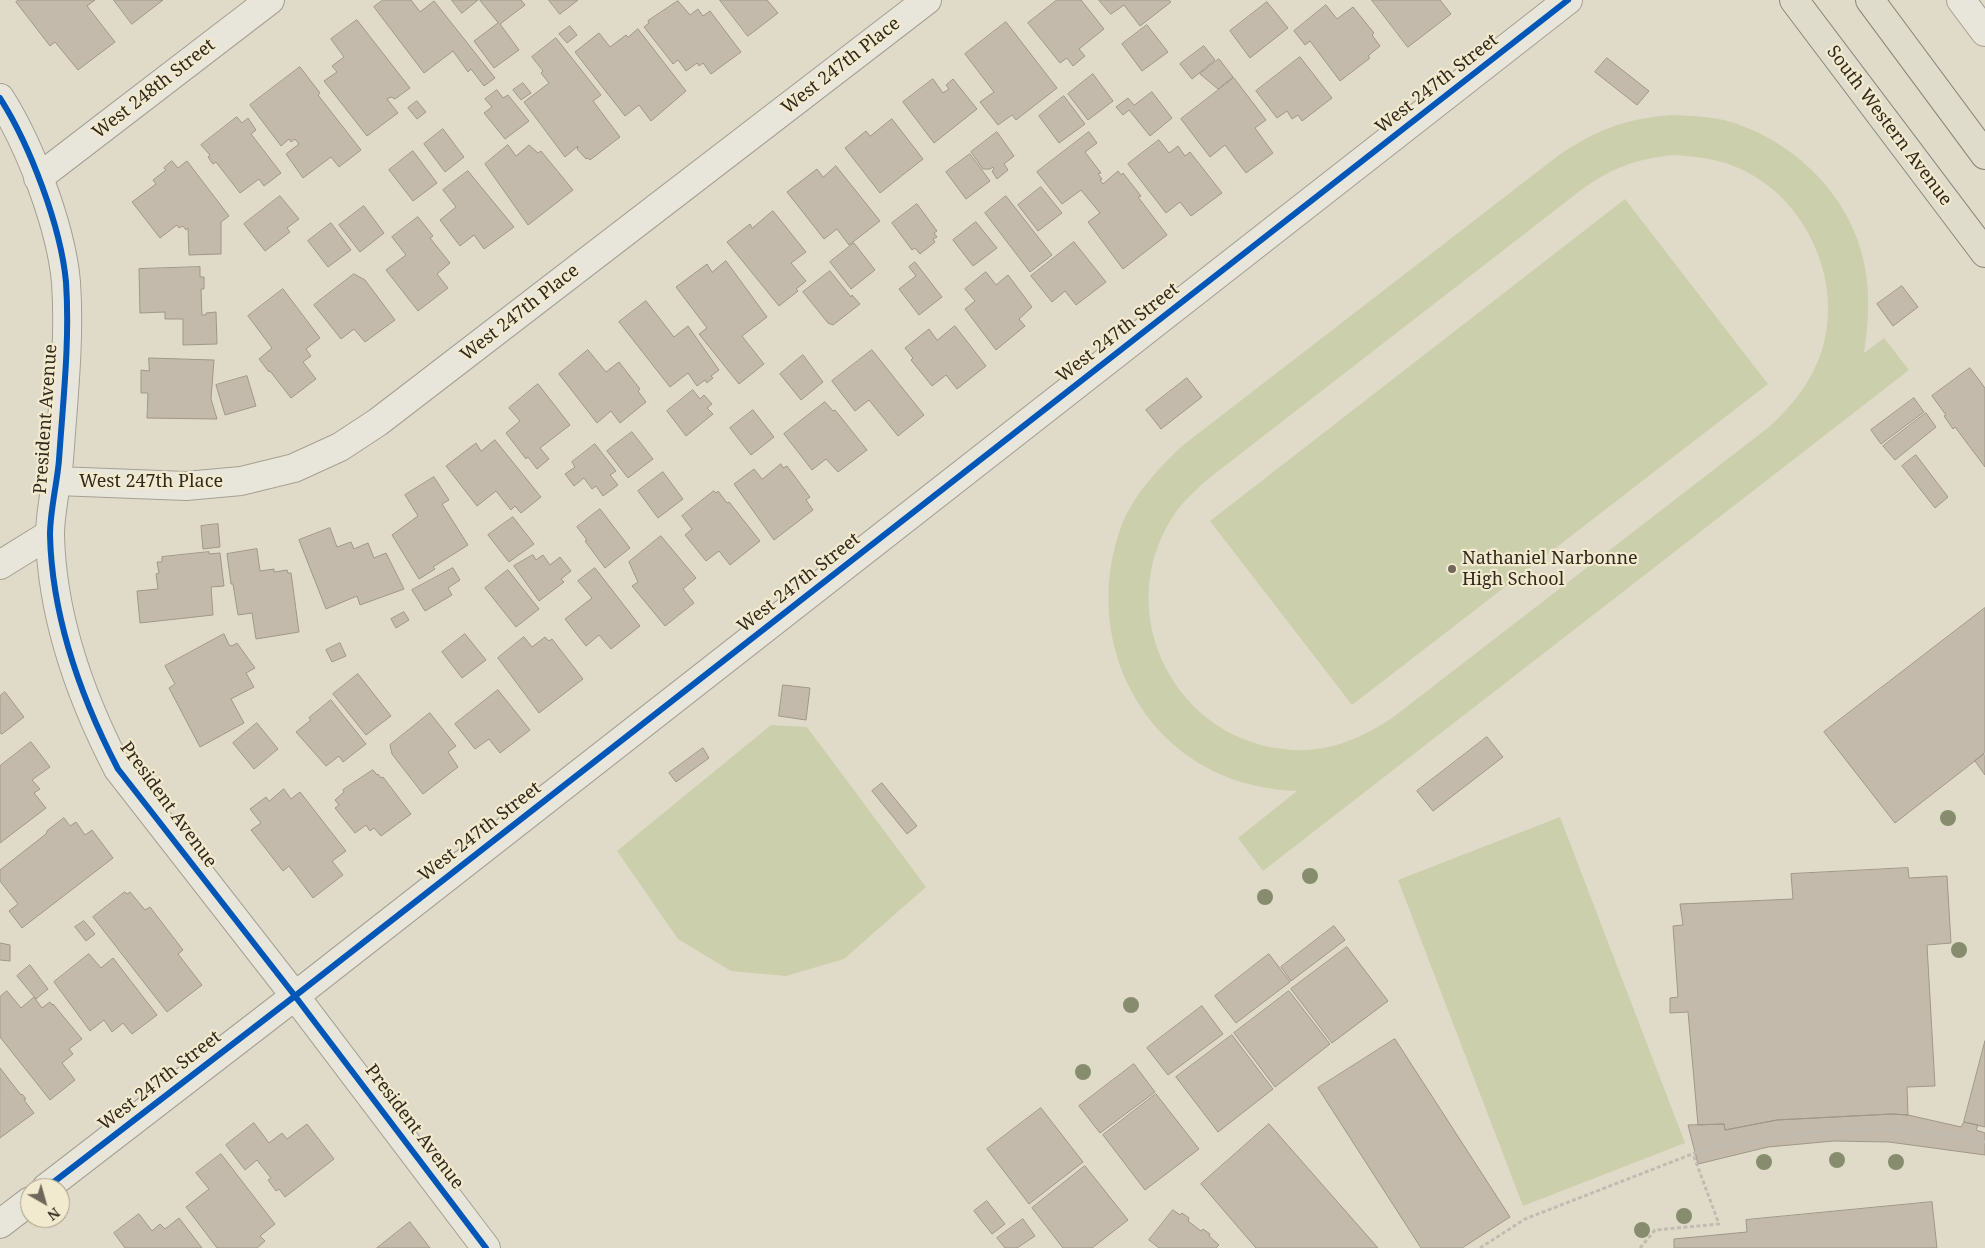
<!DOCTYPE html>
<style>
body{margin:0}
#map{position:relative;width:1985px;height:1248px;overflow:hidden;background:#e0dbc9;font-family:"Noto Serif",serif}
canvas{display:block}
.north{position:absolute;left:20px;top:1178px;width:50px;height:50px;box-sizing:border-box;background:#f2eacf;border:1px solid #a59d88;border-radius:50%;rotate:142deg;font-size:14px;font-weight:700;line-height:20px;text-align:center;color:#32291d}
.north::after{content:'';display:block;margin:auto;width:18px;height:22px;background:#6f6759;clip-path:polygon(50% 0,100% 100%,50% 72%,0 100%)}
</style>
<div id="map">
<canvas width="1985" height="1248"></canvas>
<div class="north">N</div>
</div>
<script>
const ctx = document.querySelector('canvas').getContext('2d');
ctx.lineJoin = 'round';
function fillPath(path, color) {
  ctx.fillStyle = color;
  ctx.fill(path, 'evenodd');
}
function trace(path, color, width, dash) {
  ctx.strokeStyle = color;
  ctx.lineWidth = width;
  ctx.lineCap = dash ? 'butt' : 'round';
  ctx.setLineDash(dash || []);
  ctx.stroke(path);
}
function write(font, color, halo, rows, align = 'center') {
  ctx.font = font + ' "Noto Serif",serif';
  ctx.lineWidth = 4.5;
  ctx.setLineDash([]);
  ctx.textBaseline = 'middle';
  ctx.strokeStyle = halo;
  ctx.fillStyle = color;
  for (const [text, x, y, turn = 0] of rows) {
    ctx.save();
    ctx.translate(x, y);
    ctx.rotate((+turn || 0) * Math.PI / 180);
    ctx.textAlign = isNaN(turn) ? turn : align;
    if (halo) ctx.strokeText(text, 0, 0);
    ctx.fillText(text, 0, 0);
    ctx.restore();
  }
}
fillPath(new Path2D(`
 M1671,115C1691,116 1712,116 1731,122C1799,143 1856,202 1866,273C1870,300 1868,326 1864,353L1884,338L1909,370L1263,871L1238,838L1297,791C1273,790 1249,786 1227,777C1128,738 1085,625 1121,527C1133,495 1158,469 1182,446L1559,155C1598,129 1625,119 1671,115ZM1673,155C1688,156 1703,157 1718,161C1797,181 1846,272 1822,350C1812,381 1793,405 1769,427L1392,718C1362,738 1329,752 1293,750C1178,744 1110,616 1172,518C1181,503 1195,491 1208,479L1585,187C1614,167 1637,159 1673,155Z
 M1625,199L1768,384L1352,705L1210,521Z
 M771,725L807,727L926,887L844,959L786,976L731,971L678,939L617,851Z
 M1560,817L1685,1143L1523,1206L1398,880Z`), '#cccfac');
const building = new Path2D(`
 M19,0H95L87,6L115,42L78,70L55,42L50,46L16,2Z
 M114,0H163L132,24Z
 M383,0H411L420,12L434,1L495,78L484,86L471,69L468,72L453,51L424,73L374,7Z
 M452,0H478L462,13Z
 M480,0H521L525,5L500,24L519,50L494,68L474,41L498,23Z
 M549,0H578L560,14Z
 M720,0H767L778,13L748,36Z
 M1057,0H1081L1104,29L1079,49L1085,56L1073,66L1067,58L1060,63L1028,23Z
 M1099,0H1169L1171,2L1140,26L1124,5L1111,14Z
 M1372,0H1440L1451,14L1408,47Z
 M678,1L690,15L698,9L703,16L710,11L741,52L711,74L703,63L699,66L697,63L686,71L678,60L673,64L644,27L649,23L648,21Z
 M1267,2L1288,28L1250,58L1230,31Z
 M1326,5L1337,19L1353,7L1374,33L1372,35L1380,46L1368,56L1370,58L1340,81L1310,41L1305,45L1294,31Z
 M357,20L410,88L395,99L391,97L387,99L398,113L367,136L324,81L337,72L332,66L344,57L331,39Z
 M1006,22L1057,88L1016,120L1012,115L998,125L980,102L994,92L965,54Z
 M1147,25L1168,52L1142,71L1122,44Z
 M570,26L577,35L567,43L559,34Z
 M638,29L686,91L651,121L639,105L625,116L575,52L599,33L610,47L626,35L628,37Z
 M556,38L601,95L593,101L620,137L590,160L588,158L586,159L577,149L578,146L565,157L524,102L549,83L541,73L543,71L532,57Z
 M1204,46L1215,60L1192,79L1180,64Z
 M1300,57L1332,98L1302,121L1298,115L1292,119L1287,111L1277,118L1256,91Z
 M1607,58L1649,91L1637,105L1595,72Z
 M1219,59L1233,77L1218,89L1200,74Z
 M300,67L320,93L318,95L361,150L339,167L331,157L303,178L286,154L299,144L295,139L291,142L289,139L281,146L250,105Z
 M1093,74L1113,101L1088,120L1068,94Z
 M1234,78L1266,120L1255,128L1273,153L1246,173L1225,145L1210,157L1181,119Z
 M933,79L943,93L949,89L946,85L953,79L977,109L934,143L903,102Z
 M523,83L531,93L521,100L513,90Z
 M497,90L503,98L508,95L529,121L505,139L484,113L492,107L485,99Z
 M1152,92L1172,118L1150,136L1129,110L1123,115L1116,107L1128,98L1134,105Z
 M1064,96L1085,124L1059,143L1039,116Z
 M417,101L426,112L417,119L408,108Z
 M237,117L242,123L248,118L256,130L251,134L281,173L264,186L259,179L240,193L216,162L213,164L208,157L210,155L201,145Z
 M892,119L923,159L880,193L845,148L866,131L870,136Z
 M443,129L464,157L445,172L424,144Z
 M997,132L1014,156L1004,164L1008,170L997,179L992,171L994,169L993,167L990,169H983L971,152Z
 M1089,132L1097,143L1085,152L1101,173L1098,174L1102,179L1100,180L1103,184L1118,171L1121,175L1123,173L1141,196L1138,197L1167,235L1123,269L1088,222L1100,213L1081,190L1062,204L1037,172Z
 M1159,140L1169,153L1178,146L1185,156L1190,152L1222,193L1191,216L1180,202L1166,213L1128,164Z
 M508,145L516,156L529,145L538,153L541,151L573,190L528,225L485,164Z
 M413,151L437,183L413,201L389,170Z
 M970,154L990,181L966,199L946,172Z
 M172,161L178,168L187,161L229,216L221,222V254L189,255L188,228L186,230L183,226L179,228L177,225L160,238L132,202L156,184L153,180L166,170L164,168Z
 M836,166L880,221L849,245L837,229L824,239L787,192L817,169L823,177Z
 M468,171L514,227L484,249L474,235L460,246L440,220L456,207L443,190Z
 M1041,187L1062,213L1038,231L1018,205Z
 M280,196L299,219L287,228L290,232L265,251L244,224Z
 M1006,196L1052,255L1030,272L985,213Z
 M917,204L937,231L934,233L937,237L933,239L935,242L920,254L915,248L912,250L892,223Z
 M364,206L384,233L360,252L339,225Z
 M773,211L806,252L791,263L806,281L796,289L798,291L779,306L727,242L750,224L752,228Z
 M418,217L433,236L430,238L450,263L437,274L448,288L418,311L386,270L406,255L392,237Z
 M976,222L997,248L973,266L953,240Z
 M331,223L351,250L328,267L308,241Z
 M1074,242L1106,282L1076,305L1065,291L1052,302L1031,276Z
 M854,243L875,270L851,289L830,262Z
 M726,261L767,317L742,336L764,364L739,384L699,334L707,328L676,287L707,264L712,272Z
 M915,262L942,297L919,315L899,289L916,276L909,267Z
 M200,267V277H204V289H201L202,315H206V313L216,312L217,344L183,345V319H165V312L140,313L139,269Z
 M830,271L851,297L852,295L860,304L833,325L828,323L803,292Z
 M986,272L996,285L1008,275L1032,307L1019,319L1025,326L996,350L965,309L975,301L965,289Z
 M354,274L365,280L395,320L365,342L354,329L341,339L314,305Z
 M1902,286L1918,307L1893,326L1877,304Z
 M283,289L320,338L306,349L311,356L303,362L316,379L291,398L270,371L269,372L259,359L272,348L248,316Z
 M646,301L674,337L688,326L719,370L711,376L713,378L707,383L705,380L697,386L688,373L670,387L619,322Z
 M955,326L986,366L957,389L946,375L932,386L911,360L913,358L905,348L929,329L937,340Z
 M588,350L606,372L619,362L640,389L638,391L646,402L620,423L611,411L597,423L559,374Z
 M872,350L924,415L898,436L869,400L855,411L832,381Z
 M803,355L823,382L801,400L780,374Z
 M149,358L214,360L211,399L217,419L147,418L148,393H141V370L149,371Z
 M1970,368L1985,388V467L1955,427L1953,429L1944,416L1946,415L1932,396Z
 M247,376L256,406L225,415L216,385Z
 M1187,378L1202,397L1161,429L1146,410Z
 M538,384L570,425L540,448L549,459L537,469L528,457L526,459L506,433L520,421L509,408Z
 M693,390L700,399L704,395L712,404L707,408L713,414L686,436L667,411Z
 M1914,398L1924,412L1881,444L1871,430Z
 M825,402L833,411L835,410L867,450L838,472L826,459L812,470L784,434Z
 M753,410L774,437L751,455L730,428Z
 M1926,413L1936,427L1895,460L1883,446Z
 M632,432L653,459L628,478L607,451Z
 M495,440L541,497L521,513L515,506L511,510L496,491L477,506L446,466L476,443L481,451Z
 M595,444L616,471L610,475L618,485L603,496L596,486L592,489L584,478L574,486L565,474L575,467L572,462Z
 M1916,455L1948,497L1935,508L1902,466Z
 M781,464L783,468L787,466L810,497L806,500L813,510L774,540L734,484L754,469L762,479Z
 M663,472L683,499L658,518L638,491Z
 M434,477L449,500L442,504L468,545L433,567L435,569L419,579L392,535L418,516L405,495Z
 M714,491L716,493L718,491L727,503L729,502L760,541L730,565L719,551L706,561L685,535L692,529L682,516Z
 M600,509L630,548L605,568L585,541L587,540L577,527Z
 M513,517L534,544L509,562L488,535Z
 M218,524L220,547L203,549L201,526Z
 M330,528L337,547L351,542L354,549L368,543L374,558L386,553L404,589L360,605L357,596L326,609L299,540Z
 M661,536L696,578L683,589L694,603L665,626L632,586L638,582L629,562Z
 M257,549L260,571L274,569V572L287,570L288,573H291L299,632L256,639L252,613L238,615L233,584H231L227,554Z
 M209,552V554L220,553L224,586L211,587L213,615L140,623L137,591L158,589L156,574L159,573L157,562H162V557Z
 M533,555L536,560L543,555L550,565L560,557L571,571L561,579L564,582L539,601L514,566Z
 M453,568L460,580L448,588L452,595L425,611L412,590Z
 M595,568L640,626L611,649L599,635L586,646L565,619L592,598L578,581Z
 M508,570L539,609L516,627L485,588Z
 M1985,608V753L1895,823L1824,732Z
 M404,612L409,620L396,628L391,619Z
 M224,634L229,645L232,646L237,643L255,668L246,673L254,687L231,699L244,723L200,747L169,688L175,684L165,666Z
 M465,634L486,660L462,678L442,652Z
 M524,637L532,647L545,637L549,641L552,639L583,679L539,713L498,658Z
 M340,643L346,656L332,662L326,650Z
 M358,674L391,716L366,735L333,694Z
 M783,685L810,688L806,720L779,716Z
 M498,690L530,730L500,753L489,739L475,749L455,724Z
 M5,692L24,717L2,734L0,733V696Z
 M331,700L366,744L343,762L339,756L326,766L296,732L311,720L309,718Z
 M430,713L456,746L448,752L458,767L423,794L392,754L390,745Z
 M257,723L278,749L254,769L233,743Z
 M1487,737L1503,757L1433,811L1417,791Z
 M31,742L50,767L32,780L40,789L34,793L46,808L0,843V766Z
 M703,748L709,758L676,782L669,773Z
 M1985,753V775L1975,761Z
 M373,770L377,775L378,774L381,778L383,777L411,814L381,836L374,828L370,831L366,825L355,833L335,808L339,805L335,800L344,792L343,790Z
 M882,783L917,826L907,834L872,791Z
 M284,789L291,799L300,792L346,851L332,861L343,875L313,898L289,866L283,871L251,830L261,823L250,809L266,797L269,801Z
 M64,818L70,826L76,822L85,835L92,830L113,858L22,928L9,911L18,904L0,881V870L46,834L47,831Z
 M1908,868L1909,878L1947,876L1951,943L1927,945L1935,1086L1907,1087L1908,1115L1892,1114L1777,1120L1725,1130L1724,1124L1698,1125L1688,1012L1670,1013V998L1678,997L1673,926L1683,925L1680,904L1793,899L1791,874Z
 M125,892L127,894L130,892L145,910L150,907L183,950L178,954L202,985L167,1012L93,917Z
 M84,921L95,934L86,941L75,927Z
 M1334,926L1345,940L1291,981L1281,967Z
 M0,943L10,945V961L0,960Z
 M1347,947L1388,1001L1332,1043L1291,989Z
 M89,954L101,968L113,958L157,1015L132,1034L123,1023L112,1032L104,1020L90,1031L54,982Z
 M1269,954L1290,982L1236,1023L1215,996Z
 M30,965L48,989L36,999L17,976Z
 M7,991L21,1008L34,997L42,1008L50,1002L52,1005L53,1004L82,1039L69,1049L73,1054L62,1063L75,1080L50,1100L0,1037V997Z
 M1289,991L1330,1044L1275,1087L1234,1033Z
 M1202,1006L1223,1034L1168,1075L1147,1048Z
 M1232,1035L1273,1089L1218,1132L1176,1077Z
 M1395,1039L1510,1217L1462,1248H1421L1318,1088Z
 M1985,1041V1127L1964,1122Z
 M1134,1064L1155,1092L1100,1133L1079,1106Z
 M0,1068L21,1095L22,1094L26,1099L24,1100L34,1113L0,1138Z
 M1156,1094L1199,1149L1145,1190L1103,1135Z
 M1041,1108L1083,1162L1029,1204L987,1149Z
 M1892,1114L1908,1115L1961,1127L1964,1122L1978,1125L1976,1130L1985,1133V1155L1889,1142L1834,1141L1768,1147L1698,1164L1688,1125L1724,1124L1725,1130L1777,1120Z
 M254,1123L269,1143L282,1133L287,1139L307,1124L334,1159L285,1197L279,1189L276,1191L268,1180L271,1178L257,1160L245,1170L226,1145Z
 M1269,1124L1378,1248H1256L1201,1184Z
 M221,1154L275,1224L260,1236L265,1241L257,1248H217L186,1207L209,1189L196,1173Z
 M1085,1166L1128,1220L1092,1248H1063L1032,1208Z
 M987,1201L1005,1224L992,1234L974,1211Z
 M1932,1202L1937,1248H1674V1239L1747,1232L1746,1220Z
 M1173,1210L1180,1215L1182,1213L1189,1218L1188,1221L1201,1231L1203,1229L1210,1234L1209,1236L1219,1245L1216,1248H1159L1149,1240Z
 M139,1214L152,1231L160,1224L165,1229L179,1218L202,1248H125L114,1233Z
 M1023,1219L1035,1236L1017,1248H1005L997,1238Z
 M410,1222L430,1248H377Z`);
fillPath(building, '#c3baab');
trace(building, '#9f9789', 1);
const minor = new Path2D(`
 M1961,0L1985,32
 M0,98C30,145 61,227 66,282C70,341 63,401 59,460C57,484 50,511 50,535C52,618 80,696 118,769L295,996L486,1248
 M38,178L270,0
 M57,481L186,486L241,481L294,468L340,447L378,422L927,0
 M0,565L50,534
 M46,1188L295,996L1568,0
 M0,1224L30,1201`);
const major = new Path2D(`
 M1794,0L1985,253
 M1870,0L1985,155`);
trace(minor, '#a5a093', 30);
trace(major, '#8a857a', 30);
trace(new Path2D(`
 M1984,754H1985
 M1480,1248L1525,1219L1705,1149L1810,1133L1884,1128L1952,1134L1985,1142
 M1640,1248L1655,1230L1719,1224L1693,1154`), '#c1bcb2', 3, [4, 2.5]);
trace(minor, '#e8e5da', 28);
trace(major, '#e0dccc', 28);
trace(new Path2D(`
 M0,98C30,145 61,227 66,282C70,341 63,401 59,460C57,484 50,511 50,535C52,618 80,696 118,769L295,996L486,1248
 M46,1188L295,996L1568,0`), '#0057b8', 6);
ctx.fillStyle = '#878c6f';
for (const [x, y] of [
 [1948,818],
 [1310,876],
 [1265,897],
 [1959,950],
 [1131,1005],
 [1083,1072],
 [1837,1160],
 [1764,1162],
 [1896,1162],
 [1684,1216],
 [1642,1230]
]) {
  ctx.beginPath();
  ctx.arc(x, y, 8, 0, 2 * Math.PI);
  ctx.fill();
}
for (const [x, y, r, color] of [
 [1452,569,5,"#6f6759"]
]) {
  const dot = new Path2D();
  dot.arc(x, y, r, 0, 2 * Math.PI);
  ctx.fillStyle = color;
  ctx.fill(dot);
  trace(dot, '#f2eacf', 2);
}
write('18px', '#32291d', '#f2eacf', [
 ["West 247th Place",841,66,-38],
 ["West 247th Street",1437,84,-38],
 ["West 248th Street",154,89,-38],
 ["South Western Avenue",1889,126,53],
 ["West 247th Place",520,313,-38],
 ["West 247th Street",1118,333,-38],
 ["President Avenue",46,419,-86],
 ["West 247th Place",151,482],
 ["West 247th Street",799,583,-38],
 ["President Avenue",168,805,54],
 ["West 247th Street",480,832,-38],
 ["West 247th Street",160,1081,-38],
 ["President Avenue",414,1127,53]
]);
write('18px', '#32291d', '#f2eacf', [
 ["Nathaniel Narbonne",1462,559],
 ["High School",1462,580]
], 'left');
</script>
